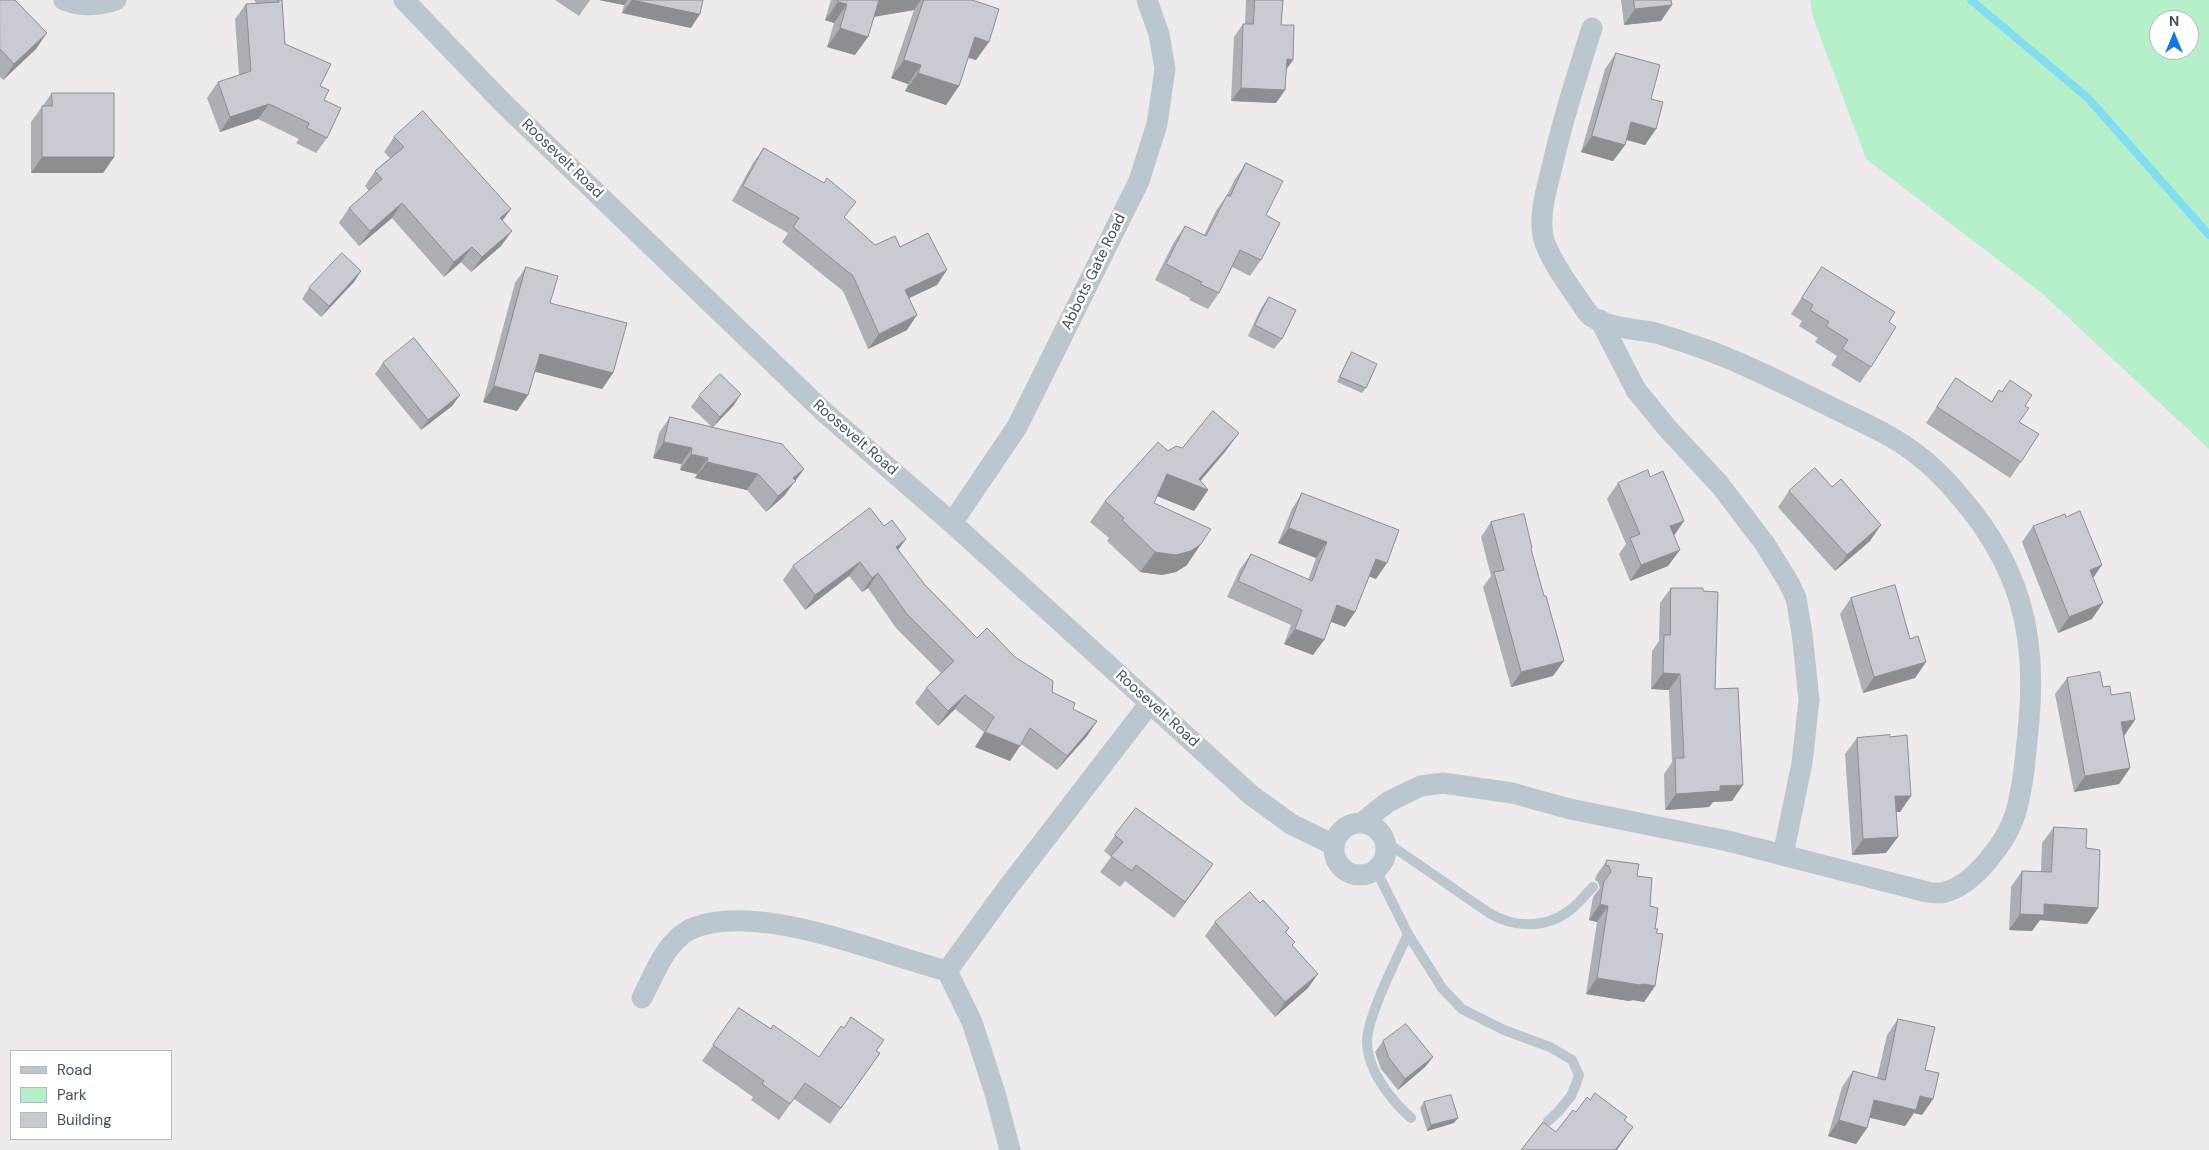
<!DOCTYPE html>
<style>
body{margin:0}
#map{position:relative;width:2209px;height:1150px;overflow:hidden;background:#efebec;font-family:"DM Sans",sans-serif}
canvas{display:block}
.legend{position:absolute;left:10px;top:1050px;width:162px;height:90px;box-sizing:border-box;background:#fff;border:1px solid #b4b9bd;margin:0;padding:6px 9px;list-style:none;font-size:15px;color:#43505a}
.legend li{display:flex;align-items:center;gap:10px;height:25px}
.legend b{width:25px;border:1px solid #b4b9bd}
.north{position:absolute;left:2149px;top:10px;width:50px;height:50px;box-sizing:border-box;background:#fff;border:1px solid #b4b9bd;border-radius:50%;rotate:0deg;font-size:14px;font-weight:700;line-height:20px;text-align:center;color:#43505a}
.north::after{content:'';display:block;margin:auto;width:18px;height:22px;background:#1177e3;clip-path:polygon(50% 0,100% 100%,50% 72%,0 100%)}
</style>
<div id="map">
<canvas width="2209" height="1150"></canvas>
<ul class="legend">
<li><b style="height:6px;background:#bbc7cf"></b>Road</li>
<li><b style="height:14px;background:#b6f0ca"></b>Park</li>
<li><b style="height:14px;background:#c8cbd1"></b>Building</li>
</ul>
<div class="north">N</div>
</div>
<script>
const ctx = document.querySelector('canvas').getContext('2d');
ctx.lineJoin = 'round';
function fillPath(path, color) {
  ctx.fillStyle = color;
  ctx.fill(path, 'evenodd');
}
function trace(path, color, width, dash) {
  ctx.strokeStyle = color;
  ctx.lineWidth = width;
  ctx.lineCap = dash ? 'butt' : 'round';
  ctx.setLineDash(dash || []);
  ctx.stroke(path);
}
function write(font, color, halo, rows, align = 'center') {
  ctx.font = font + ' "DM Sans",sans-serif';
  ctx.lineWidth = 5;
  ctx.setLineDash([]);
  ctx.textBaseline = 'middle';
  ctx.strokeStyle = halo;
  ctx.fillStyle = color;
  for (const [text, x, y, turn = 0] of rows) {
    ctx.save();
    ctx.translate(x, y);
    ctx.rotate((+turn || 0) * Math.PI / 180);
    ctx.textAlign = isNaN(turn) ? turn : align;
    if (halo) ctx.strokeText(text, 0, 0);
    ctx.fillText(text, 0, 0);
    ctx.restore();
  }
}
fillPath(new Path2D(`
 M1810,0H2209V449L2044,295L1866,159L1812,15ZM2159,20H2189V50H2159Z`), '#b6f0ca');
trace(new Path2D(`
 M1971,0L2088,98L2209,235`), '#81ddef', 8);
trace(new Path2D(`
 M1386,842L1489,913C1514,928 1546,929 1570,910C1579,903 1586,894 1593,887
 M1376,870L1408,934L1442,988L1462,1009L1504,1030L1550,1047L1572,1060L1579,1075L1576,1084L1571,1096L1558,1112L1548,1121
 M1408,934C1397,958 1366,1019 1367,1043C1368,1071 1391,1100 1411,1118`), '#bbc7cf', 10);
trace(new Path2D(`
 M64,0C82,7 97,6 116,0
 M404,0L503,103L824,412L952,523L1251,795L1291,824L1334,845
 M1600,320L1636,390L1668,429L1720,485L1765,544L1789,583L1796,598L1802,633L1809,700L1802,763L1783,855
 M952,523L1017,427L1139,181L1157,124L1165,69L1159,34L1147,0
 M1363,822L1388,802L1406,793L1421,786L1443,783L1512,793L1570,809L1728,841L1927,892C1933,893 1939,894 1945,892C1974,885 2006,842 2015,815C2024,785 2026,751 2029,720C2037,633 2019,566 1962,499C1948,482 1933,466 1915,453C1888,432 1852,418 1821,402C1784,384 1746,364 1707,350C1690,344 1673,338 1656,333C1636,329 1609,328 1592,317C1587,313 1584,308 1581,303C1569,286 1547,256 1543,236C1539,215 1546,191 1551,171C1562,122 1577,75 1592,28
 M1334 849a26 26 0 1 1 52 0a26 26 0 1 1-52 0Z
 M947,971L972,1022L995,1093L1010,1150
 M642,998C654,975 665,943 689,930C753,899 880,954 947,971L1006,890L1150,703`), '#bbc7cf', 21);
fillPath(new Path2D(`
 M0,0L36,49L3,80L0,77Z
 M254,0H282L285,44L320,86L324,100L327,138L316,153L296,143L299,139L258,119L220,132L207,98L218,82L239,75L235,19L246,4H257Z
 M555,0H590L579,16Z
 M599,0H703L691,28L622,13L624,5Z
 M831,0H972L989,42L976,60L968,58L959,86L946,105L905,91L908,84L891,78L914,10L874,17L855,55L827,47L834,23L825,20Z
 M1246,0H1283L1281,25L1293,60L1286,69L1285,90L1276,103L1231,101L1234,37L1243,24H1245Z
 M1621,0H1671L1661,21L1624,25Z
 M1616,53L1651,99L1656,129L1645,145L1626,140L1625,145L1613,161L1581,152L1605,69Z
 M52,93L114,157L103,173H31V122Z
 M394,137L502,221L501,246L471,272L461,262L444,277L392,218L359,246L339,223L349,208L369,191L365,186L375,171L390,158L384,152Z
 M764,148L845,218L875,245L900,247L937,285L909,298L907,330L868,349L843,291L782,242L788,233L732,201L753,163Z
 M1246,163L1266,215L1261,260L1250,276L1232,267L1219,293L1208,309L1189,300L1190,298L1155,280L1174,242L1185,226L1204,235L1216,211L1227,195L1235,179Z
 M526,267L550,303L613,373L602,389L535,371L528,395L517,411L483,402L515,283Z
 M1822,267L1889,322L1871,367L1860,383L1831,365L1837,356L1815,342L1818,338L1799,326L1802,321L1791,314L1811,283Z
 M361,271L354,282L321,317L302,299L309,288Z
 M1269,297L1282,339L1274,349L1248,336L1261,308Z
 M1352,352L1366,388L1362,393L1337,382L1348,358Z
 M383,363L460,395L452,406L421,430L375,374Z
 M1956,378L1991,402L1999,390L2002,392L2010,380L2025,406L2019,422L2021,462L2010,478L1926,423Z
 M699,396L734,405L713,427L804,469L784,496L766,512L747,490L695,478L697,474L680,470L681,464L653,458L659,433L670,417L712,427L691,407Z
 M1239,433L1224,453L1200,481L1208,490L1194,511L1157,496L1154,503L1187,565L1176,572L1162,575L1140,572L1107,541L1109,538L1090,522L1105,501L1168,451L1182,448Z
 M1618,483L1673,535L1668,566L1630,581L1619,554L1626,544L1607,499Z
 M1789,491L1870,541L1835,571L1778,507Z
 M1302,493L1376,579L1369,576L1355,612L1345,627L1331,622L1324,640L1313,655L1284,644L1291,625L1227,597L1240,569L1251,554L1308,580L1316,558L1278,543L1292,509Z
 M1491,522L1532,548L1531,550L1553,676L1511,687L1483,587L1491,576L1481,537Z
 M2033,526L2093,578L2092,619L2058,633L2022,542Z
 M898,550L925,585L977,638L1015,657L1052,692L1073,709L1097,721L1087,736L1057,770L1021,744L1010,761L975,747L984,732L955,709L938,726L915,703L926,688L941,673L896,628L868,588L862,592L849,576L805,610L783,580L793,566Z
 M1671,588L1715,689L1732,801L1713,802L1709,807L1665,810L1664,774L1672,762L1669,690L1651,689L1652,651L1659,641L1660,603Z
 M1851,598L1910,639L1926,662L1915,678L1863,693L1840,614Z
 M2067,678L2103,687L2111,695L2124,735L2130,768L2119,784L2074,792L2055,694Z
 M1890,737L1911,796L1900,812H1896L1886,853L1852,855L1845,754L1857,738Z
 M2054,827L2086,848L2098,908L2087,924L2040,920L2032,931L2009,930L2011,887L2022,871L2041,872L2042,843Z
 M1115,835L1202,880L1174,918L1125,881L1120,887L1100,872L1111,857L1104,851Z
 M1607,860L1637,876L1650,906L1656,933L1655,986L1644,1002L1633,1000L1629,1001L1586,994L1597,922L1589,920L1593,897L1600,888L1598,882L1595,880L1596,876Z
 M1260,903L1289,928L1286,933L1292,946L1308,988L1275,1017L1205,936L1215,922Z
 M739,1008L771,1029L819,1057L876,1051L880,1053L830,1124L794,1099L779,1120L751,1100L753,1097L702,1061Z
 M1898,1019L1925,1070L1933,1099L1922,1115L1914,1113L1905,1126L1870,1118L1867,1128L1856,1144L1828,1136L1842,1087L1853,1071L1877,1078L1887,1035Z
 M1383,1041L1433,1057L1425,1067L1398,1090L1381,1069L1375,1052Z
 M1424,1102L1454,1123L1427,1131L1420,1108Z`), '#acafb4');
fillPath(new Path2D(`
 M599,0H628L624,5Z
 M632,0L700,14L691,28L622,13Z
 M879,0H921L914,10L866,18Z
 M838,2L847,4L834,23L825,20Z
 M1672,5L1661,21L1624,25L1635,9Z
 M840,28L868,37L855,55L827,47Z
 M47,33L36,49L3,80L14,64Z
 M975,37L989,42L976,60L962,55Z
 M1287,59L1293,60L1284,73Z
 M904,60L921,65L908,84L891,78Z
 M918,73L959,86L946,105L905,91Z
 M1241,88L1285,90L1276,103L1231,101Z
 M269,104L258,119L220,132L230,117Z
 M1631,122L1656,129L1645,145L1620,138Z
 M1592,136L1625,145L1613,161L1581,152Z
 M42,157H114L103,173H31Z
 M402,203L392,218L359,246L370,231Z
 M511,209L500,224V218Z
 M512,231L501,246L471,272L482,257Z
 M472,247L461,262L444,277L454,262Z
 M947,270L937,285L894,305L905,290Z
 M361,271L354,282L321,317L329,306Z
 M917,315L907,330L868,349L879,334Z
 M540,354L613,373L602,389L528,370Z
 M494,386L528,395L517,411L483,402Z
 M741,394L734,405L713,427L720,417Z
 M460,395L452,406L421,430L428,420Z
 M1239,433L1224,453L1197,485L1208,490L1194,511L1152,494L1167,474L1199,479Z
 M664,442L692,448L681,464L653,458Z
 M691,454L708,458L697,474L680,470Z
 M707,462L758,474L747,490L695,478Z
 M804,469L784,496L766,512L778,496L793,478Z
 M1684,521L1673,537L1670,526Z
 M1881,525L1870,541L1835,571L1847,555Z
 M1289,528L1327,542L1316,558L1278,543Z
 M906,539L896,553V547Z
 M1201,544L1187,565L1176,572L1162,575L1140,572L1155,552Z
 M1680,550L1668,566L1630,581L1641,565Z
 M1376,559L1387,563L1376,579L1365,575Z
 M860,562L849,576L805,610L815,595Z
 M2102,565L2091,581L2090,570Z
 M878,573L868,588L862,592L872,578Z
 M2103,603L2092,619L2058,633L2069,617Z
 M1337,605L1355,612L1345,627L1327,620Z
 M1295,629L1324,640L1313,655L1284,644Z
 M1564,661L1553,676L1511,687L1521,672Z
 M1926,662L1915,678L1863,693L1874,677Z
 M1663,673L1680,674L1669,690L1651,689Z
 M965,695L955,709L938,726L948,711Z
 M2135,720L2124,736L2121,722Z
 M1097,721L1087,736L1057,770L1067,756Z
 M985,732L1020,746L1010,761L975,747Z
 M2130,768L2119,784L2074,792L2085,776Z
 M1743,785L1732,801L1713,802L1709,807L1665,810L1676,794L1720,786Z
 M1895,796H1911L1900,812H1883Z
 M1898,837L1886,853L1852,855L1863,839Z
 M1213,864L1202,880L1174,918L1185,902Z
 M1600,904L1608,906L1597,922L1589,920Z
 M2044,904L2098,908L2087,924L2040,920L2032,931L2009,930L2020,914Z
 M1318,974L1308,988L1275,1017L1285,1002Z
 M1597,978L1644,984L1655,986L1644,1002L1633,1000L1629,1001L1586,994Z
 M1433,1057L1425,1067L1398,1090L1405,1079Z
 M1920,1096L1933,1099L1922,1115L1914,1113L1905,1126L1863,1116L1874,1100Z
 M1458,1118L1454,1123L1427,1131L1431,1125Z
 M1839,1120L1867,1128L1856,1144L1828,1136Z
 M1633,1127L1617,1150H1615Z`), '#8c8e92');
const building = new Path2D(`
 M0,0H15L47,33L14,64L0,49Z
 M278,0H282L285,44L331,64L320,86L329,90L324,100L341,108L327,138L307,128L309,123L269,104L230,117L218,82L251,71L246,4L279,2Z
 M632,0H703L700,14Z
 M838,0H879L868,37L840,28L847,4L838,2Z
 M924,0H972L999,9L989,42L975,37L959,86L918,73L921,65L904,60Z
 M1255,0H1283L1281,25H1294L1293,60L1287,59L1285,90L1241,88L1243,24H1253Z
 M1634,0H1671L1672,5L1635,9Z
 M1616,53L1660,65L1651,99L1663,102L1656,129L1631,122L1625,145L1592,136Z
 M52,93H114V157H42V106H52Z
 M423,111L511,209L500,218L512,231L482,257L472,247L454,262L402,203L370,231L349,208L382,179L375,171L404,147L394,137Z
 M764,148L824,183L827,178L856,202L844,217L875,245L895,236L900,247L928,233L947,270L905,290L917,315L879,334L853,276L793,227L799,218L743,186Z
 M1246,163L1283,181L1266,215L1280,223L1261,260L1240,250L1219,293L1200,284L1202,282L1166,264L1185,226L1206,236L1227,195L1230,196Z
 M342,253L361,271L329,306L309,288Z
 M526,267L558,276L550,303L627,323L613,373L540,354L528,395L494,386Z
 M1822,267L1895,312L1889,322L1896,327L1871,367L1842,349L1848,340L1826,326L1829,322L1810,310L1813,305L1802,298Z
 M1269,297L1296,310L1282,339L1255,325Z
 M414,338L460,395L428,420L383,363Z
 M1352,352L1377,364L1366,388L1340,377Z
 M720,374L741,394L720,417L699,396Z
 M1956,378L1992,402L1999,390L2002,392L2010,380L2032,395L2025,406L2029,408L2019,422L2039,434L2021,462L1937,407Z
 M1213,411L1239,433L1199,479L1208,490L1167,474L1154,503L1211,529L1201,544L1191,551L1176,555L1155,552L1122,520L1124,518L1105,501L1158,442L1168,451L1176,446L1182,448Z
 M670,417L782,444L804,469L793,478L796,481L778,496L758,474L707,462L708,458L691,454L692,448L664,442Z
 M1815,468L1832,487L1841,479L1881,525L1847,555L1789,491Z
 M1648,470L1650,477L1663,471L1684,521L1670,526L1680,550L1641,565L1630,538L1640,534L1618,483Z
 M1302,493L1399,530L1387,563L1376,559L1355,612L1337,605L1324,640L1295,629L1302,610L1238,581L1251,554L1312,581L1327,542L1289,528Z
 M870,508L884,526L892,520L906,539L896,547L925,585L977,638L987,628L1015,657L1053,681L1052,692L1075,703L1073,709L1097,721L1067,756L1030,728L1020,746L985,732L994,717L965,695L948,711L926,688L954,661L906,613L878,573L872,578L860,562L815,595L793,566Z
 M2080,511L2102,565L2090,570L2103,603L2069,617L2033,526L2065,514L2066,517Z
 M1524,514L1532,548L1531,549L1544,596H1546L1564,661L1521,672L1494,572L1504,570L1491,522Z
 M1895,585L1910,639L1918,636L1926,662L1874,677L1851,598Z
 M1671,588H1703V591L1718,592L1715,689L1738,688L1743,785L1720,786V791L1676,794L1675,758H1684L1680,674L1663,673L1664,635H1670Z
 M2100,672L2103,687L2110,686L2111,695L2130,692L2135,720L2121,722L2130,768L2085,776L2067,678Z
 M1890,735V737L1907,735L1911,796H1895L1898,837L1863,839L1857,738Z
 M1136,808L1213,864L1185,902L1136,865L1132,871L1111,856L1123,842L1115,835Z
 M2054,827L2087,829L2086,848L2100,850L2098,908L2044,904V915L2020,914L2022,871L2051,872Z
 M1607,860L1639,864L1637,876L1652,878L1650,906L1658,908L1655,929H1658L1656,933L1663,934L1655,986L1644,984L1640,985L1597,978L1608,906L1600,904L1604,881L1611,872L1609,866L1606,865Z
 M1250,892L1260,903L1263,900L1289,928L1285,932L1295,942L1292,945L1318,974L1285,1002L1215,922Z
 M739,1008L771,1029L773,1025L819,1057L841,1026L844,1028L851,1017L884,1040L876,1051L880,1053L841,1108L805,1083L790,1104L762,1084L764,1081L713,1045Z
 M1898,1019L1935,1027L1925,1070L1939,1073L1933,1099L1920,1096L1916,1110L1874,1100L1867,1128L1839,1120L1853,1071L1885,1080Z
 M1406,1024L1433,1057L1405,1079L1389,1058L1383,1041Z
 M1595,1093L1627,1117L1624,1120L1633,1127L1615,1150H1521L1543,1122L1556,1132L1573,1110L1576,1112L1587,1097L1590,1100Z
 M1451,1095L1458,1118L1431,1125L1424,1102Z`);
fillPath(building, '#c8cbd1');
trace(building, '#8c8e92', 1);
write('15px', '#43505a', '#fff', [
 ["Roosevelt Road",562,159,44],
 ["Abbots Gate Road",1094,272,-64],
 ["Roosevelt Road",855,438,41],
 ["Roosevelt Road",1157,709,42]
]);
</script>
